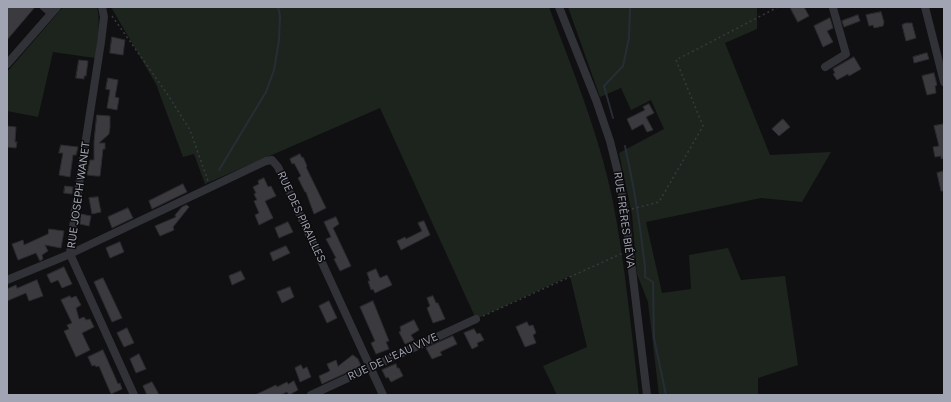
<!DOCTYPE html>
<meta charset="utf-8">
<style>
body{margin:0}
#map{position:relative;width:951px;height:402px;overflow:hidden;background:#101012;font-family:Figtree,sans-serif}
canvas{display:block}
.frame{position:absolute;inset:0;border:8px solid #a1a5b3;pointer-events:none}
</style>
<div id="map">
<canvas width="951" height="402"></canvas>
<div class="frame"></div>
</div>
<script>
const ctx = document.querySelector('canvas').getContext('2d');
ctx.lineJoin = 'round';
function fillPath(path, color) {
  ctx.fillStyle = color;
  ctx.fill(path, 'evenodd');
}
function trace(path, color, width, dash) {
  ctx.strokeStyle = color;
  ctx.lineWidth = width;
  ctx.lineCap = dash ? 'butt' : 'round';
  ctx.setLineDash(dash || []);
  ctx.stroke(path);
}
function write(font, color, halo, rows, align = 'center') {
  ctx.font = font + ' Figtree,sans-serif';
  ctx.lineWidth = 3;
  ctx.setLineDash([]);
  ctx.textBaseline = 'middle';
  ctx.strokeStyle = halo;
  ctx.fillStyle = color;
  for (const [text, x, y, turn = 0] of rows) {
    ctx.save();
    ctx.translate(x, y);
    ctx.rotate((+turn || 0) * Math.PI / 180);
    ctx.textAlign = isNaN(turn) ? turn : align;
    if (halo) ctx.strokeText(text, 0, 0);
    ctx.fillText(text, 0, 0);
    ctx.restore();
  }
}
fillPath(new Path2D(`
 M63,7H97C101,23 97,41 95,58L53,52L38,117L7,111V72Z
 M111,7H549C572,69 598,131 612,197C625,262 631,329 639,395H557L543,366L587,347L570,276L476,319L380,108L205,184L194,154L183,157L156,84Z
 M568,7H757V29L725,43L770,155L831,152L802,202L761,198L646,222L662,293L691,289L689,255L728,248L741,280L785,276L798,365L758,378V395H659L648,302L637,274L632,214L619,153L664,129L651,100L631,110L621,88L600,97Z`), '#1d241e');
trace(new Path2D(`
 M613,118L604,86L623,66L629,38L630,7
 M625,146C632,178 638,210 642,243C643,255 646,265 645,277L653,282L654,338L666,395
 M219,170L266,92L274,70L279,40L280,16L278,7`), '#272d35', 2);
const building = new Path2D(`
 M7,7H35L7,40Z
 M790,7H804L809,16L798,22Z
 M881,12L884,22L883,26L874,28L873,25L869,26L866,15Z
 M858,15L860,21L844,27L842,21Z
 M830,18L833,28L827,31L833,42L823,47L814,26Z
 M906,23H912L916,38L906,41L902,25Z
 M112,37L125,40L123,55L110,53Z
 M927,53L929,59L914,63L913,57Z
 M854,57L861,69L849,76L848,74L837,80L833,74L835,73L833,69Z
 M79,60L88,61L86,76H84V79L76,78Z
 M934,73L937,85L935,86L936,93L927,95L922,76Z
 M108,78L118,80L115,97L119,98L117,110L107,108L110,90L106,89Z
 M649,104L654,113L646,117L653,130L647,132L643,124L632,130L627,119L645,110L643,107Z
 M97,115L110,116V127L109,134L99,143H105V149H103L100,176H96L87,175L90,160H94V142Z
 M783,119L790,127L779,136L772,129Z
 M944,124V158L941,159V156L935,157L933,147L939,146L934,126Z
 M7,126L16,127L15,142H17L16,148L7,147Z
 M61,145L78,147L76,155H73L70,177L59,175L63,153H59Z
 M300,154L302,158L303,157L307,166L306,167L326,208L314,214L306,192H305L298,178L301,176L294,163L292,164L290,159Z
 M944,171V191H941L937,173Z
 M264,178L268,187L271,186L276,196L265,201L273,218L259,225L255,215L259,213L254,201L257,200L254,194L256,193L253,187L259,184L258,181Z
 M183,184L187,192L152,209L149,201Z
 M65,186L73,187L72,194L64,193Z
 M98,197L101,212L92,214L89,198Z
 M187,205L189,207L173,227L174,230L160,236L155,226L176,217L175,215L182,207Z
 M128,208L133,218L112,228L108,217Z
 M81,214L91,216L89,226L80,224Z
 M336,217L339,224L333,228L351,266L340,271L334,259L336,258L326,239L331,237L324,222Z
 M424,221L430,235L401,250L397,241L405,237L406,239L422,231L418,223Z
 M288,222L293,232L279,238L275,228Z
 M49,229L64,231L61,248L45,245L48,251L42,255L43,259L40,261L36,253L18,260L12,244L23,240L24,245L48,234Z
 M120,242L124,252L110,258L106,248Z
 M286,246L290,253L273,261L270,253Z
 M64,267L72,284L62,288L58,280L51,283L47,275Z
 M376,269L380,278L387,275L392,285L375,293L373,289L371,290L368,281H370L367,273Z
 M241,271L245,279L232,285L229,276Z
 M103,278L122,318L112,322L94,282Z
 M37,280L43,296L29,301L26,293L7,301V289L16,285L17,288Z
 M290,287L294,297L282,303L277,292Z
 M70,296L71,298L76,296L81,305L76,308L79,319L84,317L86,320L90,319L94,327L82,333L90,350L76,357L64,331L69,329L67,325L72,323L61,300Z
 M433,296L436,303H438L445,319L433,323L427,308L430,306L427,298Z
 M329,301L337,318L327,323L319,306Z
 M373,301L389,341L386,342L389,349L376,354L371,343L375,341L360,307Z
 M414,320L419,330L411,335L414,340L405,344L399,332L401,331L400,327Z
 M527,322L529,326L533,325L536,333L533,335L536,343L525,347L516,327Z
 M127,328L134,343L124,347L117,333Z
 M474,329L477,334L480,333L484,340L477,343L478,346L472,349L464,333Z
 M453,336L457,344L440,352L442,355L432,359L426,348Z
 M103,350L118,384L120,383L122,389L111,394L99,366L96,367L95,365L92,366L88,357Z
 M139,354L146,369L136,373L130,359Z
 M353,355L358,359L361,366L322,384L319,376L330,371L327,364L336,360L338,366Z
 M396,364L397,368H399L403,376L391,382L388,377L386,378L382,370Z
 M301,365L303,369L307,367L311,377L300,382L295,368Z
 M294,381L298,390L289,395L287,392L280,395H255L276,385L277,387L287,382L288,384Z
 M152,382L156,389L159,395H147L143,386Z`);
fillPath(building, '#3a3a3f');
trace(building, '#2b2a2e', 1);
trace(new Path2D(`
 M112,16L168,95L190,130L208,181
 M632,209L659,202L703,126L676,60L778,7
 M483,316L623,253`), '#37393e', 1.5, [2, 3]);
trace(new Path2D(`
 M44,7L51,13
 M102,7L104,17L101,42L75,210L70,254L134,395
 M559,7L596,100L610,141L617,169L625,211L647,395
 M925,7L944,82
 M7,64L57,7
 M825,67L846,54L833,8
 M7,280L70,254L266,161L272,160L278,167L383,395
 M311,395L476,319`), '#313237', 8);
write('11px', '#a1a5b3', '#0c0b0d', [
 ["RUE JOSEPH WANET",79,195,-82],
 ["RUE DES PIRAILLES",301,217,65],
 ["RUE FRÈRES BIÉVA",624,220,82],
 ["RUE DE L'EAU VIVE",393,357,-25]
]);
</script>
